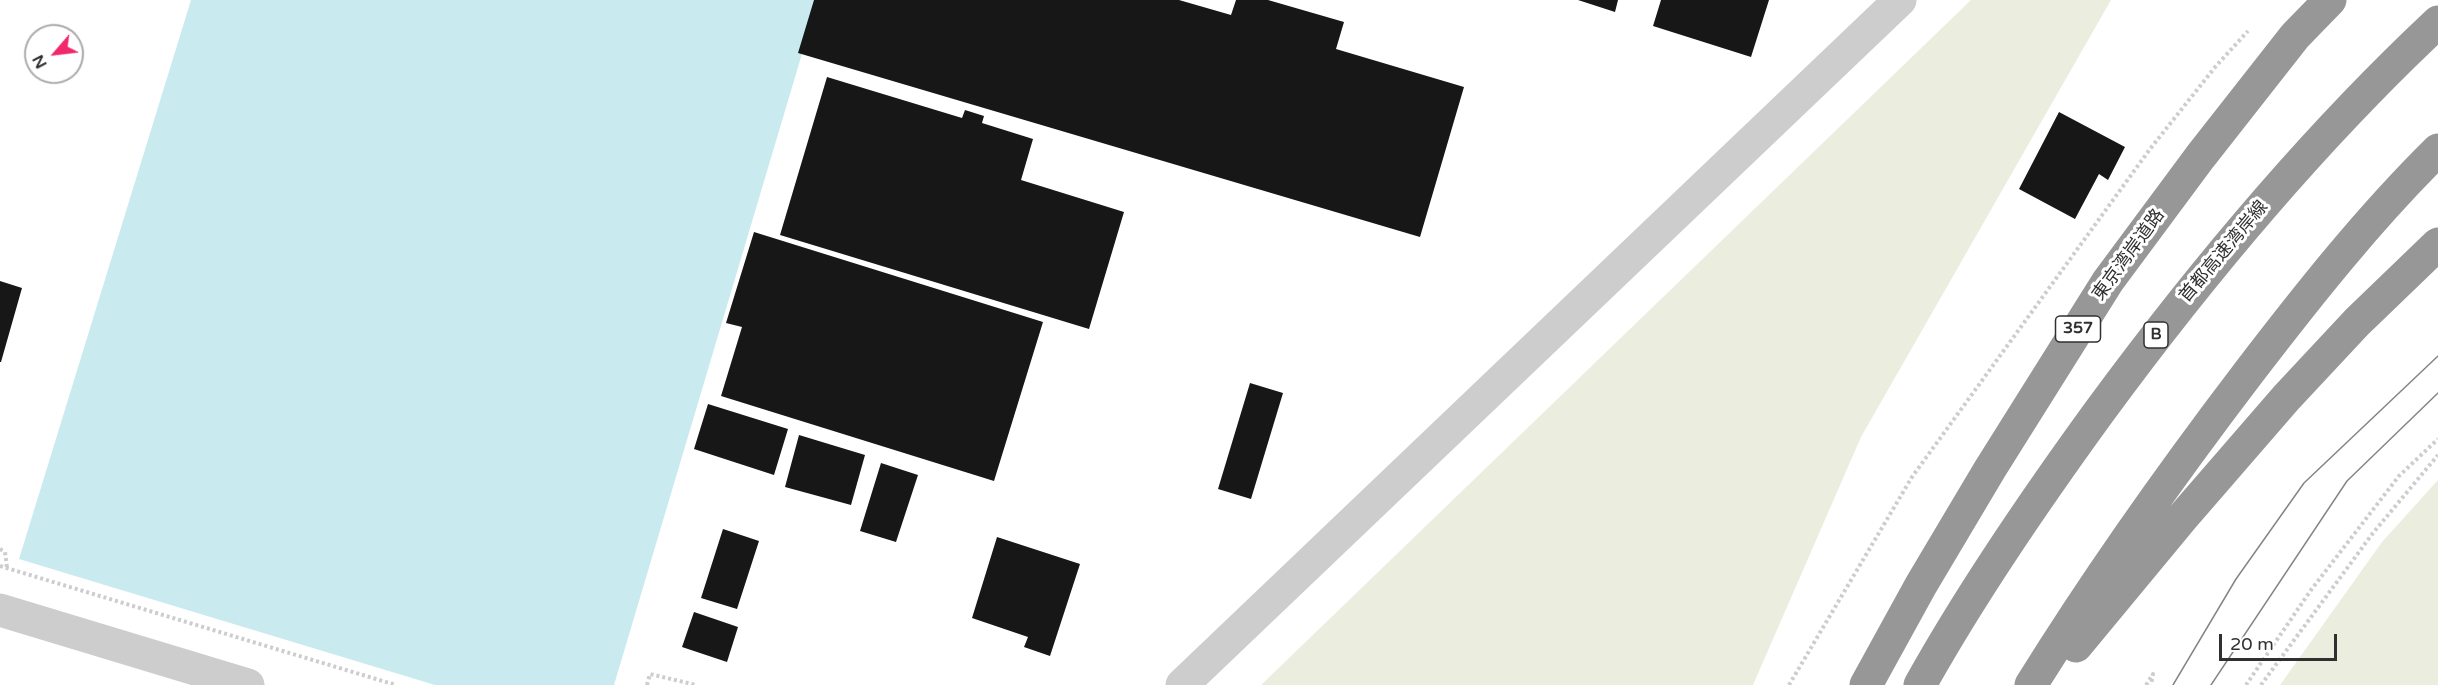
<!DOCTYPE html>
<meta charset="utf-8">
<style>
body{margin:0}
#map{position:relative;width:2438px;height:685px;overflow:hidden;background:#fff;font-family:"Varela Round",sans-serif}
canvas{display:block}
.north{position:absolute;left:24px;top:24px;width:60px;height:60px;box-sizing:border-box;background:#fff;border:2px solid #acacac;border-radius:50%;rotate:242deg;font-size:16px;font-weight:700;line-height:24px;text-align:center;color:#303030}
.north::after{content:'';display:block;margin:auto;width:21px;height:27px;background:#f2286d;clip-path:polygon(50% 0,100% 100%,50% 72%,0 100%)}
.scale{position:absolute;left:2219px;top:634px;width:118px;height:27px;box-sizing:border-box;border:3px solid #303030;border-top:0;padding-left:8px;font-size:18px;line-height:21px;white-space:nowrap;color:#303030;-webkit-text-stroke:4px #fff;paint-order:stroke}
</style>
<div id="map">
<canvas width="2438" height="685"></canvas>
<div class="north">N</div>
<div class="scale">20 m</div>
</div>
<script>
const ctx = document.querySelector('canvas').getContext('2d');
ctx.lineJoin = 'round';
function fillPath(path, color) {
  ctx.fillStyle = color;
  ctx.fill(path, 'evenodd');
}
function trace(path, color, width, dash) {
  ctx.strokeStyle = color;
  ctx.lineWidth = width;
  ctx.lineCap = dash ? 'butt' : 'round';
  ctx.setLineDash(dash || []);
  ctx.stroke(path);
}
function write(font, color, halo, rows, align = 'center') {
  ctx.font = font + ' "Varela Round","Noto Sans JP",sans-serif';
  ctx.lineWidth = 6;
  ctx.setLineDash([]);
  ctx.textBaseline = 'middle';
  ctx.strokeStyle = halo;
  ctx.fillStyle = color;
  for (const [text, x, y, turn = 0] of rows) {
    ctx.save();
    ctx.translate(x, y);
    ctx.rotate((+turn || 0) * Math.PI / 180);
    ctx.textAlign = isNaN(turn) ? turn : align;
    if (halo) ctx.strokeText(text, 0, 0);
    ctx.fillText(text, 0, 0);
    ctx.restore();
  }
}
fillPath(new Path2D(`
 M1971,0H2111L1861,437L1753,685H1261Z
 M2438,480V685H2280L2382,542Z`), '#ebeede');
fillPath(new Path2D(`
 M191,0H818L614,685H435L19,559Z`), '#c9eaef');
fillPath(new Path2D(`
 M814,0H1179L1231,15L1236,0H1268L1344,22L1336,49L1464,87L1420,237L798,53Z
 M1578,0H1618L1615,12Z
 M1661,0H1769L1751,57L1653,26Z
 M827,77L962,118L965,110L984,116L982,123L1033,139L1021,180L1124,212L1089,329L780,235Z
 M2059,112L2125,147L2108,180L2099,174L2075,219L2019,189Z
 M754,232L1043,322L994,481L721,396L742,327L726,323Z
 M0,281L22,288L1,362H0Z
 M1250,383L1283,393L1251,499L1218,489Z
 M708,404L788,429L774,475L694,449Z
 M799,435L865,455L851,505L785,487Z
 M881,463L918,475L896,542L860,531Z
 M723,529L759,541L737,609L701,598Z
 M997,537L1080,564L1050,656L1024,647L1028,637L972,618Z
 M694,612L738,627L727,662L682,647Z`), '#171717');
trace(new Path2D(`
 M0,549L5,552L7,568
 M0,566L396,685
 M647,685L650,674L696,685
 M1789,685L1912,477L2150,149L2216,66L2248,31
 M2146,685L2153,674L2151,685
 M2246,685L2311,590L2399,476L2438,439
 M2261,685L2373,533L2438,455`), '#cdcdcd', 4, [3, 3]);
trace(new Path2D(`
 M0,610L248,685
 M1182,685L1900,0`), '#cdcdcd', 33);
trace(new Path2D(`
 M2076,646L2182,518L2286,398L2357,322L2438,244
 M1866,685L1921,585L1990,469L2108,281L2200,157L2295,36L2330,0
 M1920,685C1973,590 2035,500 2099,412C2201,273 2312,140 2438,22
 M2031,685C2098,577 2172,473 2249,372C2308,295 2369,218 2438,150`), '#979797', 33);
trace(new Path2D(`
 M2173,685L2236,579L2304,483L2438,356
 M2211,685L2347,481L2438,393`), '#858585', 1.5);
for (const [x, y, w] of [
 [2078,329,45],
 [2156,335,24]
]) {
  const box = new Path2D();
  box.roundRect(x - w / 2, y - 13, w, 26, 4.5);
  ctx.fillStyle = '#fff';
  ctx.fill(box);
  trace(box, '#303030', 1.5);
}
write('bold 16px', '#303030', null, [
 ["357",2078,329],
 ["B",2156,335]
]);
write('18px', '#303030', '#fff', [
 ["首都高速湾岸線",2224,252,-50],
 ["東京湾岸道路",2129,255,-54]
]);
</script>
